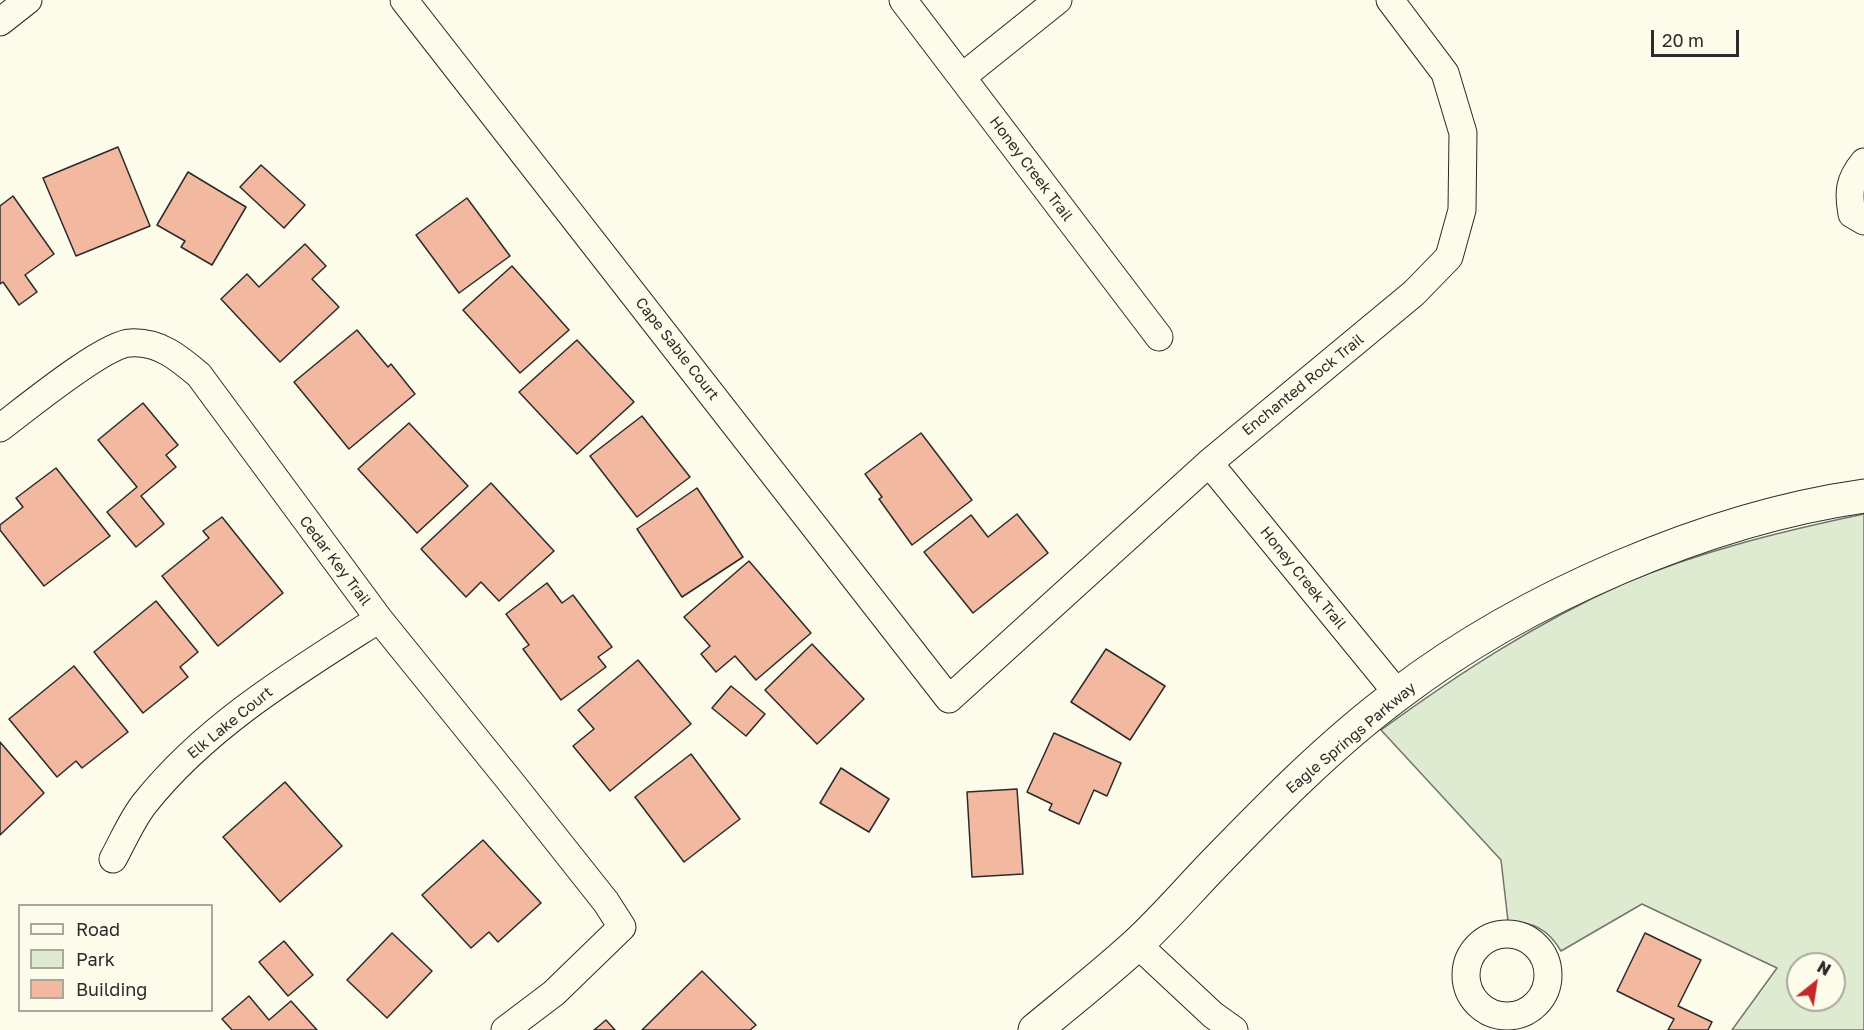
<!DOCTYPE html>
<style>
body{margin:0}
#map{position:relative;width:1864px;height:1030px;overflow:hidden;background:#fdfbea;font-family:"Golos Text",sans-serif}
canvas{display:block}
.legend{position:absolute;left:18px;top:904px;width:195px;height:108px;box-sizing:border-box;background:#fdfbea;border:2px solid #a9a89e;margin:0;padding:8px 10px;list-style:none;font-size:18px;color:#2b2b2b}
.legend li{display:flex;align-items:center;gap:12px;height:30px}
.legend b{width:30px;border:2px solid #a9a89e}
.north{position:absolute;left:1786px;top:952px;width:60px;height:60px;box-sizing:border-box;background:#fdfbea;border:2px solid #a9a89e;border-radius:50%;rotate:30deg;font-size:16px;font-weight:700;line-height:24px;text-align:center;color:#2b2b2b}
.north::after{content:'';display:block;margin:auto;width:21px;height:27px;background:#c62828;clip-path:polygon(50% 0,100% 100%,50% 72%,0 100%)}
.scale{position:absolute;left:1651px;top:30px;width:88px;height:27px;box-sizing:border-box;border:3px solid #2b2b2b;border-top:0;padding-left:8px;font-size:18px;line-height:21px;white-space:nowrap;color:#2b2b2b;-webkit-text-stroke:4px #fdfbea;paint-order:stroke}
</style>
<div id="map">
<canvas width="1864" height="1030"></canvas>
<ul class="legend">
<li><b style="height:8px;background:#fdfbea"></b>Road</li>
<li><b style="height:16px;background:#deebd1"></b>Park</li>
<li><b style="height:16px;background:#f2b8a0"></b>Building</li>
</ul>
<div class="north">N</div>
<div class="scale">20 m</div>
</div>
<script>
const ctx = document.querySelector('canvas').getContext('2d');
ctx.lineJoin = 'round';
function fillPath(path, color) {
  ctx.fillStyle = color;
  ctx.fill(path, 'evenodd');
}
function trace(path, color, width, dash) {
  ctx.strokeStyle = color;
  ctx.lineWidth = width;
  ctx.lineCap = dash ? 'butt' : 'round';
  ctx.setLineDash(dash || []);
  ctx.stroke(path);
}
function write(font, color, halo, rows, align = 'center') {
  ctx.font = font + ' "Golos Text",sans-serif';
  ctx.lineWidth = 4.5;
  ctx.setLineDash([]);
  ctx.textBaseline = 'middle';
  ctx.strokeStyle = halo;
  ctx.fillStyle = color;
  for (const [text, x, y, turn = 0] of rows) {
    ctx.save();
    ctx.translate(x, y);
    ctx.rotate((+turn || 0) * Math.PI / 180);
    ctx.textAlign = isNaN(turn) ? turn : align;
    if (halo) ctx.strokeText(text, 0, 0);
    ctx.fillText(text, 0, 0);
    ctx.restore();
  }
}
const green = new Path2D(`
 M1864,514V1030H1732L1777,968L1642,904L1561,951C1548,929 1533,922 1508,921L1501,860L1381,730C1458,674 1536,623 1623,584C1700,551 1783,531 1864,514ZM1798,964H1834V1000H1798Z`);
fillPath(green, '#deebd1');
trace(green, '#74746e', 1.5);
const building = new Path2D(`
 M118,147L150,226L76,256L43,178Z
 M261,165L305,205L284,228L240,187Z
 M188,172L246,207L212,265L181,247L185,241L157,225Z
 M13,196L54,254L25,275L37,292L19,305L3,282L0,284V206Z
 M467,198L510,256L459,293L416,235Z
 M305,244L326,266L312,279L339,307L280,362L221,299L247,274L259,287Z
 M512,266L569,330L520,373L463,310Z
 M357,330L388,367L391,364L415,394L349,449L294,382Z
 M577,340L634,402L577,454L519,392Z
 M143,403L178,445L166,455L176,467L141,496L164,524L136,547L107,512L137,487L98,440Z
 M642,416L690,477L637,517L590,456Z
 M409,423L468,486L417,533L358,469Z
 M921,433L972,500L912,545L879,499L882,497L865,474Z
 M56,468L110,536L44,586L0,530V525L23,507L16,498Z
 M491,483L554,551L499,601L481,582L466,597L421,549Z
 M697,488L743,557L682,597L637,529Z
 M1017,514L1048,553L973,613L924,552L971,515L988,537Z
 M222,517L283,593L218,646L162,576L209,538L203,531Z
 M749,561L811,633L756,680L735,656L716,672L701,654L710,646L684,617Z
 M547,583L562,603L573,595L612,647L598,657L606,667L561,700L523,649L529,645L506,614Z
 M156,601L198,652L180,667L188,677L143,713L94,652Z
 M812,644L864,699L817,744L765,690Z
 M1106,649L1165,686L1130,740L1071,702Z
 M638,660L691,724L610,791L573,746L594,729L578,710Z
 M74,666L128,732L82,768L76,761L57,777L9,719Z
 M731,686L765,714L746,736L712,708Z
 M1054,733L1121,763L1107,796L1094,790L1079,824L1049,810L1052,804L1027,792Z
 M0,742L44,793L0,835Z
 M691,754L740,819L684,862L635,797Z
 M841,768L889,799L869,832L820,803Z
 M285,782L342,846L280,902L223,837Z
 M1017,789L1023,874L972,877L967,792Z
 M483,840L541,903L498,942L489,932L471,948L422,895Z
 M392,933L432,971L387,1018L347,980Z
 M1645,933L1701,960L1678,1006L1712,1022L1708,1030H1668L1674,1019L1617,991Z
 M284,941L313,975L288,996L259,962Z
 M702,971L756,1025L750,1030H642Z
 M249,996L269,1020L291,1001L317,1030H232L222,1019Z
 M606,1020L615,1030H594Z`);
fillPath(building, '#f2b8a0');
trace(building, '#2b2b2b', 1.5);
const minor = new Path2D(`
 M404,0L949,699L1209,463L1414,293L1449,257L1462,210L1463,133L1445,73L1390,0
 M903,0L1159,337
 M0,22L28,0
 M962,77L1058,0
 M1864,162C1849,180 1848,192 1852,214L1864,221
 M0,428C24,410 104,344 130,343C159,341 179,358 199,375L379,619L510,781L606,902L622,927L554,993L505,1030
 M1209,463L1398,694
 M113,859C123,841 132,819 145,803C207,725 296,672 379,619
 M1466 975a41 41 0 1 1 82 0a41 41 0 1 1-82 0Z
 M1137,944L1213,1015L1234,1030`);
const tertiary = new Path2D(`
 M1035,1030C1069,1002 1103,975 1136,945C1163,920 1187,892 1213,865C1271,805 1331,744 1398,694C1524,598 1708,518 1864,496`);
trace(minor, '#2b2b2b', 29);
trace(tertiary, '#2b2b2b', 35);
trace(minor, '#fdfbea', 27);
trace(tertiary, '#fdfbea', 33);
write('15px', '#2b2b2b', '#fdfbea', [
 ["Honey Creek Trail",1031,169,53],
 ["Cape Sable Court",677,349,52],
 ["Enchanted Rock Trail",1303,385,-39],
 ["Cedar Key Trail",335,561,53],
 ["Honey Creek Trail",1303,578,51],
 ["Elk Lake Court",230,723,-39],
 ["Eagle Springs Parkway",1351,738,-40]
]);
</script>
